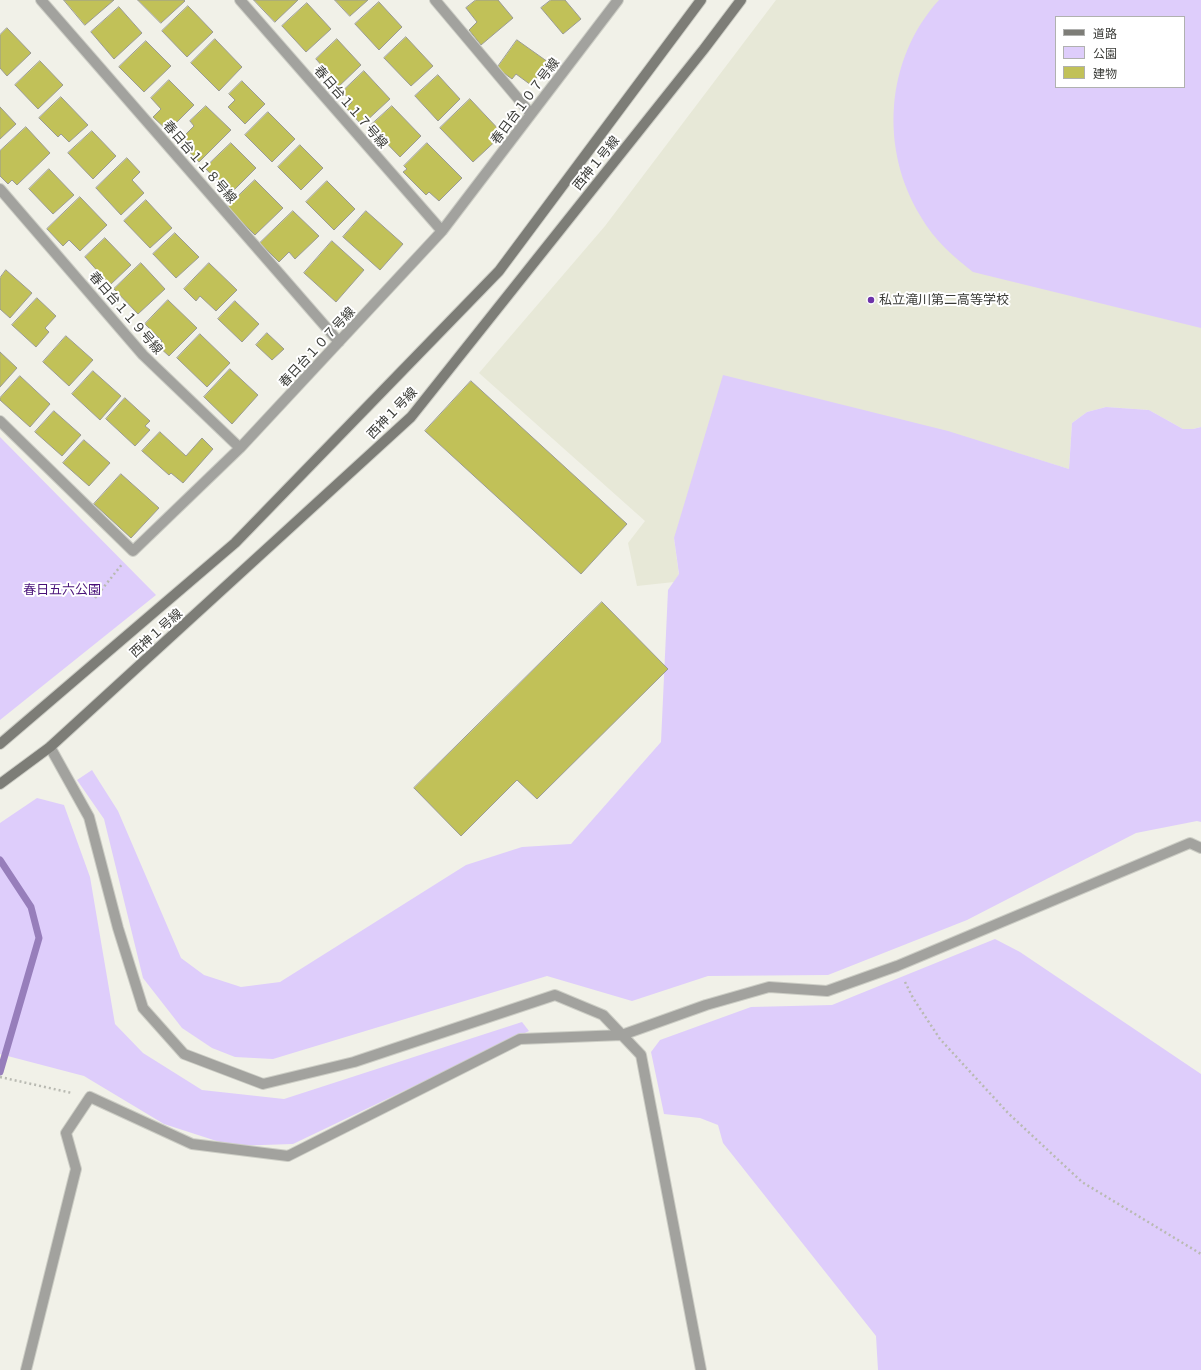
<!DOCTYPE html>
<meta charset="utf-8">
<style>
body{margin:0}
#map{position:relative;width:1201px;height:1370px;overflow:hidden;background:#f1f1e8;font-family:Barlow,"Noto Sans JP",sans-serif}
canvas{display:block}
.legend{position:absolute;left:1055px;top:16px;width:130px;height:72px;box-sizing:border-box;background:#fff;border:1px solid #b0b1af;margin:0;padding:5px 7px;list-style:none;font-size:12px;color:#3a3b37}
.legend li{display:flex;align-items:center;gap:8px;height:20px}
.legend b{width:20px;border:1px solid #b0b1af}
</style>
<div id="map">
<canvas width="1201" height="1370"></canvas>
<ul class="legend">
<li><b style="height:5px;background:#7d7d77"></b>道路</li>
<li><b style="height:11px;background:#decdfb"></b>公園</li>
<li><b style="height:11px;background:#c1c158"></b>建物</li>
</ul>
</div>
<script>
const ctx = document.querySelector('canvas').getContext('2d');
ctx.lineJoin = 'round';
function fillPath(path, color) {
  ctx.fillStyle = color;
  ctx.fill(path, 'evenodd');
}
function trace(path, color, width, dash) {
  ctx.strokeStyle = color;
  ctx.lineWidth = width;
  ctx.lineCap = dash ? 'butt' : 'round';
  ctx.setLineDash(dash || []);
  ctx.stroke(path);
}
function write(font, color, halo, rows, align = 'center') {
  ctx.font = font + ' Barlow,"Noto Sans JP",sans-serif';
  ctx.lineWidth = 4;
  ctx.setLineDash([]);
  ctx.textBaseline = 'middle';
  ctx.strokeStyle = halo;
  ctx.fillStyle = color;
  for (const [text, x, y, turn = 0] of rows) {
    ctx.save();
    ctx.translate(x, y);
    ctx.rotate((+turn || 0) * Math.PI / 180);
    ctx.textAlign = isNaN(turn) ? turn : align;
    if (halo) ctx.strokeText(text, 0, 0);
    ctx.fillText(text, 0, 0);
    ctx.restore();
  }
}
fillPath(new Path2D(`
 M776,0H1201V427L1193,429H1183L1149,410L1106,407L1087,412L1072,423L1069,469L948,432L674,538L679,575L674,582L637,586L628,543L645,521L479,373L605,226ZM1056,17H1184V87H1056Z`), '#e7e8d7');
fillPath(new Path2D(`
 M939,0H1201V328L973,272C953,256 934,240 921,217C879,150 885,59 939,0ZM1056,17H1184V87H1056Z
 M723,375L948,431L1069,469L1072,423L1087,412L1106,407L1149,410L1183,429H1193L1201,427V822L1197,821L1136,833L967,920L828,975L708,976L632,1001L547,976L273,1059L235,1057L212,1048L182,1028L143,978L104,819L77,780L92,770L118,811L181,958L204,975L241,987L280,982L466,865L522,847L571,844L661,742L668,590L679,574L674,538Z
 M0,437L156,595L0,720Z
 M37,798L64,805L90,877L115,1024L143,1053L202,1090L284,1099L522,1022L529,1031L293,1144L232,1146L164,1124L84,1076L0,1054V823Z
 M995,939L1020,952L1201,1074V1370H878L876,1336L723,1143L718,1125L700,1118L664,1114L651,1052L660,1040L751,1007L832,1005Z`), '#decdfb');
trace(new Path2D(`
 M0,860L31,907L39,938L0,1072`), '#977ebb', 7);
const building = new Path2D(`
 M64,0H114L85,25Z
 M138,0H184L185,1L161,23Z
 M254,0H298L275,22Z
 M335,0H368L350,16Z
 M476,0H498L513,18L481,45L469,30L477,22L466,8Z
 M551,0H565L581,19L563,34L541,8Z
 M379,2L402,27L379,50L355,24Z
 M307,3L331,29L306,52L282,26Z
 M188,6L213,32L187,57L162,31Z
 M119,7L142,33L114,59L91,32Z
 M7,28L31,53L7,76L0,68V35Z
 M406,37L433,66L411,86L384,58Z
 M215,39L242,67L219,91L191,63Z
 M337,39L361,65L335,90L318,72L323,67L316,59Z
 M517,40L548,62L531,85L516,74L512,79L497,68Z
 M146,41L171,66L144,92L119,67Z
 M40,61L63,85L38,109L15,85Z
 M364,71L390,99L362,125L346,108L352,102L342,92Z
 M438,75L460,99L438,121L415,96Z
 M169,80L194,105L168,131L153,117L161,109L151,98Z
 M242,81L265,104L245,124L228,107L235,100L229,94Z
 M61,97L88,125L69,142L61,134L58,137L39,118Z
 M470,99L503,134L473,162L440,128Z
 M206,106L231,130L199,162L179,141L194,126L190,121Z
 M392,106L421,136L400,157L370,126Z
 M0,107L16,124L0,139Z
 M268,112L295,139L272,162L245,135Z
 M26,127L50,153L17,185L12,180L8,184L0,176V151Z
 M92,131L116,156L93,179L68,153Z
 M231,143L256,168L230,194L205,168Z
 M427,143L462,178L439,201L429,192L426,195L403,172L407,169L404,166Z
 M300,145L323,168L301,190L278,167Z
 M127,158L140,172L132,180L144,193L121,215L96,188Z
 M49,169L74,195L53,214L29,189Z
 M255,180L283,208L255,235L227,207Z
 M327,181L355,209L334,230L306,202Z
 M80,197L107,225L80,251L69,240L63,246L47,229Z
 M146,200L172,228L150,248L124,221Z
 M293,211L319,236L295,259L289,252L279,262L260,243Z
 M366,211L403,244L380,270L343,237Z
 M175,233L199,257L176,278L153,254Z
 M105,238L131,265L110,285L85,257Z
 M332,241L364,270L336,302L304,273Z
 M141,263L165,289L138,314L114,289Z
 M209,263L237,290L216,311L200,296L196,301L184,289Z
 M6,270L32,293L10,318L0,309V278Z
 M37,298L56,316L45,328L49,332L36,347L12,325Z
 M168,300L197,328L169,356L158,346L162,341L145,324Z
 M235,301L259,324L242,342L218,319Z
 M267,333L284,349L272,360L256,345Z
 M200,334L230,363L207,387L177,358Z
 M66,336L93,360L69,386L43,362Z
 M0,352L17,368L0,387Z
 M230,369L258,395L232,424L204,397Z
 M93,371L121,396L100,420L72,394Z
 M20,376L50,404L30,427L0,400V398Z
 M471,381L627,524L581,574L425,431Z
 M125,398L150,421L145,426L150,430L135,446L106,419Z
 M54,411L81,435L62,456L35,432Z
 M160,432L186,456L202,438L213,449L183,483L171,473L169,475L142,451Z
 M84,440L110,463L89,486L63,463Z
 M121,474L159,508L131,538L94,504Z
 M602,602L668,669L537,799L517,780L461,836L414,788Z`);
fillPath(building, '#c1c158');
trace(building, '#9b9b93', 1);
const street = new Path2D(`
 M41,0L339,342
 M240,0L442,231
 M435,0L531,114
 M0,189L143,355L240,448
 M0,421L133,551L240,448L442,231L618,0
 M50,747L89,817L118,928L143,1008L184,1054L263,1084L354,1062L555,995L603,1015L641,1055L701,1370
 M26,1370L76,1169L66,1133L90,1097L192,1144L288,1156L520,1039L622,1035L706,1005L769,987L827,991L897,966L1190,843L1201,848`);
const secondary = new Path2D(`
 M0,744L235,543L499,271L701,0
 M0,784L50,747L411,417L704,49L741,0`);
trace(street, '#cccdc5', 12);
trace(secondary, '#cccdc5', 12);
trace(new Path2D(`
 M95,598L123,563
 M905,982L913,998L940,1039L1008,1113L1082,1182L1201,1254
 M0,1077L72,1093`), '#b9bab2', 2.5, [2, 3]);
trace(street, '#a2a29e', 10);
trace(secondary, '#7d7d77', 10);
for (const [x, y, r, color] of [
 [871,300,4,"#6d33a9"]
]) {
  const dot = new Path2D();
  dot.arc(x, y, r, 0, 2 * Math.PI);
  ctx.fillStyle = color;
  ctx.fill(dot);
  trace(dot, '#fff', 1.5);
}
write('13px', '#3a3b37', '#fff', [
 ["春日台１０７号線",525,101,-53],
 ["春日台１１７号線",351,107,49],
 ["春日台１１８号線",200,162,49],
 ["西神１号線",596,163,-51],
 ["春日台１１９号線",126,313,49],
 ["春日台１０７号線",317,347,-47],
 ["西神１号線",392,413,-46],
 ["西神１号線",156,633,-42]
]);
write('13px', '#3a3b37', '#fff', [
 ["私立滝川第二高等学校",879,300]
], 'left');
write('13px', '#481178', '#fff', [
 ["春日五六公園",62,590]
]);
</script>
